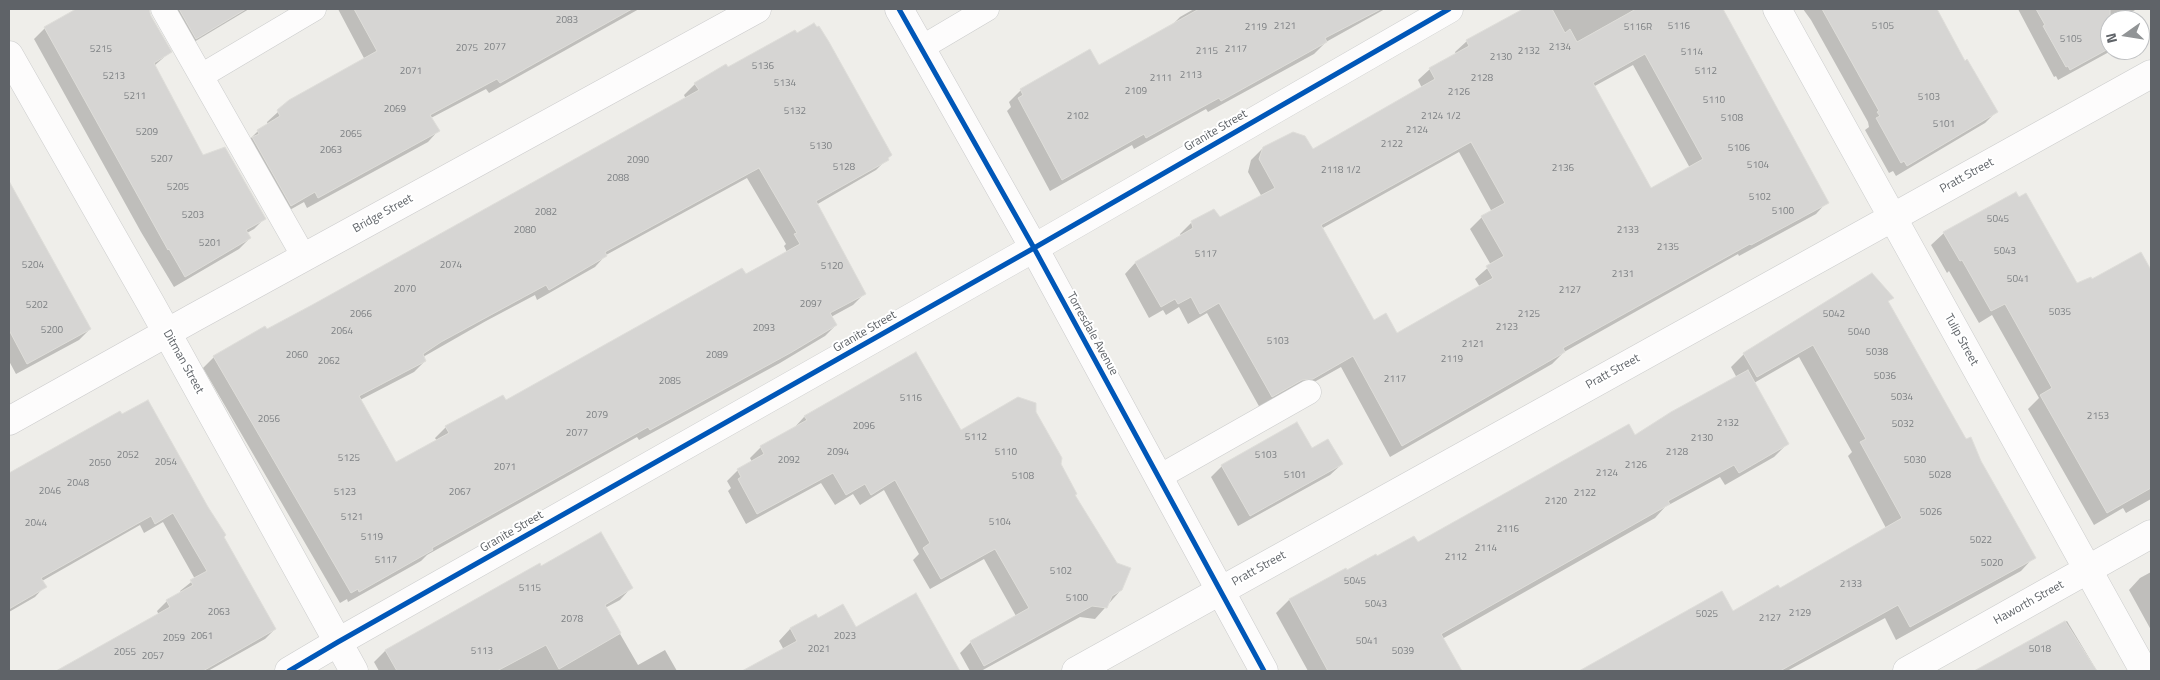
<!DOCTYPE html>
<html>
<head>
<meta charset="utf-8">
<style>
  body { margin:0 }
  #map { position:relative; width:2160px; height:680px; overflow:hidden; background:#efeeea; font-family:"Titillium Web",sans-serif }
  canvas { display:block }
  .frame { position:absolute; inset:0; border:10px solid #5f6368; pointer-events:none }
  .north { position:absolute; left:2100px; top:10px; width:50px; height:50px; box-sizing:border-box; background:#fff; border:1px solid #bfc1c3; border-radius:50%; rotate:257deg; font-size:14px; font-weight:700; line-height:20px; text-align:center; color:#5f6368 }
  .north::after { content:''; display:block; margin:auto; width:18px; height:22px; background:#919496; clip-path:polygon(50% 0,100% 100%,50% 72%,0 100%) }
</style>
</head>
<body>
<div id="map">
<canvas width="2160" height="680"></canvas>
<div class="frame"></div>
<div class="north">N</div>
</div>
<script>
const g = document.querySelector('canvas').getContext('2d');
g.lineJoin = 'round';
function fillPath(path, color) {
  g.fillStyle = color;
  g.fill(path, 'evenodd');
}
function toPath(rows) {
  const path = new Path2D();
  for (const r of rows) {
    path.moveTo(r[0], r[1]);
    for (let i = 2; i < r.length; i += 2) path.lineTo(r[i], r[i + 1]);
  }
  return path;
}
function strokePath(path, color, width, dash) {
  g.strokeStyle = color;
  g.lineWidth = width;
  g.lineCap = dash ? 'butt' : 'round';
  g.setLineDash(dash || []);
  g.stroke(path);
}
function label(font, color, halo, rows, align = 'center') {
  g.font = font + ' "Titillium Web",sans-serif';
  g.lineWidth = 4;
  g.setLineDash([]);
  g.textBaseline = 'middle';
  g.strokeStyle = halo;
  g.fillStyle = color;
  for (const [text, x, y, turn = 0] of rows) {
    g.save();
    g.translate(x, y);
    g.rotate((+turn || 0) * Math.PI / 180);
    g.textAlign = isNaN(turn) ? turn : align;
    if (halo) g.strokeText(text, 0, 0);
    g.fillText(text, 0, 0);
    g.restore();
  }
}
const shadow = toPath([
  [78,9,148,9,150,16,170,52,154,66,203,156,265,218,254,229,247,233,250,238,239,249,174,287,141,232,34,39,45,28],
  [160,9,249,9,184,48],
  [338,9,398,9,401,13,408,9,639,9,489,93,486,89,431,118,438,131,428,142,307,208,304,202,279,216,247,142,258,131,268,125,267,122,289,102,365,60],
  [1194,9,1385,9,1326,42,1314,54,1208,112,1206,109,1134,149,1132,145,1050,191,1007,111,1011,107,1009,102,1021,90,1098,67,1171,26,1180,17],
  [1538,9,1721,9,1827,202,1816,214,1739,256,1738,254,1564,352,1552,364,1390,457,1341,367,1300,390,1260,408,1207,313,1188,324,1179,307,1166,315,1163,310,1149,318,1125,274,1136,262,1181,236,1180,234,1192,222,1219,219,1262,197,1248,172,1251,160,1263,148,1312,150,1422,88,1418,80,1430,69,1456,54,1455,52,1467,41],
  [1633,65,1690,168,1650,190,1593,87],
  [1459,152,1492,212,1482,217,1470,229,1491,265,1475,279,1480,287,1397,334,1373,321,1321,229],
  [1803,9,1936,9,1964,62,1996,112,1985,123,1896,176,1893,171,1889,173,1865,130,1869,127,1868,122,1811,20],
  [2018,9,2137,9,2117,20,2110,20,2111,50,2109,52,2058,80,2056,76,2054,77],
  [695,84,887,159,876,170,816,205,864,294,853,305,831,317,836,325,825,336,780,363,639,440,637,437,427,555,421,561,348,602,347,599,340,603,203,368,214,357,266,331,686,99,684,95],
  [747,178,786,244,784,246,787,252,505,402,446,427,435,438,437,441,396,464,360,400,414,372,425,361,423,357,486,321,535,295,537,300,595,267,606,255],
  [9,182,90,329,79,340,16,374,9,361],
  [1944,233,2077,285,2092,280,2139,254,2151,275,2151,440,2142,445,2151,462,2151,499,2126,513,2123,508,2094,525,2028,409,2039,398,1992,315,1979,323,1949,271,1947,273,1931,245],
  [1892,298,1887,302,2034,557,2021,571,1896,640,1885,618,1787,671,1582,671,1721,593,1732,612,1779,589,1886,528,1848,456,1852,452,1799,357,1754,383,1787,444,1774,457,1725,485,1720,477,1665,507,1655,518,1442,639,1460,671,1308,671,1276,613,1289,600,1377,557,1417,544,1634,437,1737,378,1731,367,1744,354],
  [916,354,961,431,1035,412,1121,590,1095,619,1080,617,981,671,970,671,960,653,971,642,1016,616,984,559,930,589,913,560,919,554,884,490,860,505,853,494,835,505,821,483,746,524,728,491,731,488,727,481,738,470,752,462,750,458,761,447,794,428,804,417],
  [120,413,223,537,275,629,265,639,208,671,59,671,159,615,157,611,167,601,181,593,180,591,195,579,163,522,144,533,140,525,42,581,45,586,35,597,9,612,9,475],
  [1311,449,1342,464,1330,475,1238,526,1211,477,1222,466],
  [539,565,541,568,631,588,620,600,605,608,638,665,665,650,677,671,379,671,374,662,385,651],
  [2151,572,2151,630,2129,590,2140,578],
  [915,594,959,671,744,671,784,650,779,641,790,629,815,615,817,620,856,628],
  [2067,621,2097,671,1989,671,1999,659]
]);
const building = toPath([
  [76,9,149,9,151,16,172,52,154,63,203,155,225,147,266,219,246,230,251,238,185,277,169,249,168,250,44,27,76,9],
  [179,9,246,9,196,39,179,9],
  [354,9,632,9,500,83,497,79,430,115,440,131,318,198,315,192,291,206,252,137,259,134,257,130,280,116,277,110,289,100,377,51,354,9],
  [1199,9,1381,9,1325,38,1327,42,1221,101,1219,98,1146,138,1144,134,1062,180,1018,98,1023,95,1020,89,1090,49,1099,65,1199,9],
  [1523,9,1552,9,1565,33,1570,29,1577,42,1636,9,1723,9,1829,203,1751,245,1750,244,1563,348,1565,352,1402,446,1353,356,1313,379,1302,380,1272,397,1219,303,1200,314,1191,297,1178,304,1175,299,1161,307,1135,262,1193,228,1191,221,1214,209,1220,217,1275,188,1259,159,1263,147,1293,132,1305,136,1313,149,1435,79,1429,68,1469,46,1466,40,1523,9],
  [1645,54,1703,159,1651,188,1593,83,1645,54],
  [1471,142,1505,203,1481,216,1504,256,1486,266,1493,278,1397,333,1386,313,1374,320,1321,225,1471,142],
  [1822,9,1937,9,1965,61,1967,59,1998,112,1907,166,1904,161,1901,163,1876,118,1880,116,1877,112,1879,111,1822,9],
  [2036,9,2110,9,2110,48,2070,70,2068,66,2066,67,2043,26,2045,25,2036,9],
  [814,23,817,27,819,26,829,42,892,155,888,158,889,160,816,201,866,294,830,313,837,325,792,352,650,430,648,427,432,548,433,550,359,592,358,589,351,593,213,356,265,326,267,329,312,305,699,90,694,83,726,64,728,67,795,30,797,33,814,23],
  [759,168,797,233,794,234,800,244,746,274,742,268,506,400,503,395,445,426,449,433,396,462,359,396,426,361,423,354,441,342,546,285,549,290,607,256,605,252,759,168],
  [9,181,91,329,27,364,9,330,9,181],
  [2016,192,2019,197,2026,193,2077,283,2091,277,2092,279,2141,252,2151,270,2151,488,2107,513,2040,395,2052,388,2005,304,1991,311,1962,260,1960,261,1943,232,2016,192],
  [1872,273,1894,298,1888,301,1966,439,1971,437,1981,461,2036,558,1910,627,1898,605,1780,671,1579,671,1722,591,1733,611,1778,585,1780,588,1902,518,1860,442,1866,439,1813,345,1757,377,1743,353,1872,273],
  [916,352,961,430,1018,397,1036,403,1036,412,1062,458,1061,464,1077,494,1075,495,1117,563,1131,568,1122,590,1112,596,1107,608,1092,606,984,666,970,641,1029,608,995,549,941,579,923,548,930,543,895,480,871,495,865,484,846,495,833,473,757,514,738,479,741,477,737,469,764,454,760,446,807,420,804,416,916,352],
  [1748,370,1789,444,1739,473,1734,465,1668,501,1670,504,1441,634,1462,671,1328,671,1289,599,1346,568,1347,570,1376,554,1377,556,1414,536,1418,542,1629,424,1635,435,1671,412,1748,370],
  [148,400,208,507,226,535,224,537,276,629,203,671,56,671,170,607,166,600,193,585,190,580,207,571,173,513,155,524,151,516,41,578,47,587,9,609,9,473,120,411,122,414,148,400],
  [1297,422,1312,448,1328,439,1343,464,1250,516,1221,465,1297,422],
  [601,532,633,588,605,605,621,633,559,669,546,645,497,671,397,671,385,650,540,563,541,566,601,532],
  [916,593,960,671,742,671,797,641,790,628,816,614,818,618,843,604,856,627,916,593],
  [2065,621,2097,671,1974,671,2065,621]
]);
const service = toPath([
  [163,9,304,257],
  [921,48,987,9],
  [201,76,314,9],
  [1159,477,1309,392]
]);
const minor = toPath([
  [1777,9,2144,671],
  [9,55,151,304,354,671],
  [289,671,338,642,1034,248,1449,9],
  [1076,671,2151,74],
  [1907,671,2151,534]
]);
const secondary = toPath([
  [899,9,1034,248,1264,671],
  [9,421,195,317,757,9]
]);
const cycleway = toPath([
  [899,9,1034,248,1264,671],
  [289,671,338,642,1034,248,1449,9]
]);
const numberNames = [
  ["2083",567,21],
  ["2121",1285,27],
  ["5116",1679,27],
  ["5105",1883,27],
  ["2119",1256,28],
  ["5116R",1638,28],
  ["5105",2071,40],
  ["2077",495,48],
  ["2134",1560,48],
  ["2075",467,49],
  ["5215",101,50],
  ["2117",1236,50],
  ["2115",1207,52],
  ["2132",1529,52],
  ["5114",1692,53],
  ["2130",1501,58],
  ["5136",763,67],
  ["2071",411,72],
  ["5112",1706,72],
  ["2113",1191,76],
  ["5213",114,77],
  ["2111",1161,79],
  ["2128",1482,79],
  ["5134",785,84],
  ["2109",1136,92],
  ["2126",1459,93],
  ["5211",135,97],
  ["5103",1929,98],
  ["5110",1714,101],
  ["2069",395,110],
  ["5132",795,112],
  ["2102",1078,117],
  ["2124 1/2",1441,117],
  ["5108",1732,119],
  ["5101",1944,125],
  ["2124",1417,131],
  ["5209",147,133],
  ["2065",351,135],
  ["2122",1392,145],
  ["5130",821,147],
  ["5106",1739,149],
  ["2063",331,151],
  ["5207",162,160],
  ["2090",638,161],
  ["5104",1758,166],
  ["5128",844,168],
  ["2136",1563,169],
  ["2118 1/2",1341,171],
  ["2088",618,179],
  ["5205",178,188],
  ["5102",1760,198],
  ["5100",1783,212],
  ["2082",546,213],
  ["5203",193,216],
  ["5045",1998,220],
  ["2080",525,231],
  ["2133",1628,231],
  ["5201",210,244],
  ["2135",1668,248],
  ["5043",2005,252],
  ["5117",1206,255],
  ["5204",33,266],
  ["2074",451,266],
  ["5120",832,267],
  ["2131",1623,275],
  ["5041",2018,280],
  ["2070",405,290],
  ["2127",1570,291],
  ["2097",811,305],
  ["5202",37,306],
  ["5035",2060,313],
  ["2066",361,315],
  ["2125",1529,315],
  ["5042",1834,315],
  ["2123",1507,328],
  ["2093",764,329],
  ["5200",52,331],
  ["2064",342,332],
  ["5040",1859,333],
  ["5103",1278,342],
  ["2121",1473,345],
  ["5038",1877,353],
  ["2060",297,356],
  ["2089",717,356],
  ["2119",1452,360],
  ["2062",329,362],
  ["5036",1885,377],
  ["2117",1395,380],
  ["2085",670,382],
  ["5034",1902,398],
  ["5116",911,399],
  ["2079",597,416],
  ["2153",2098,417],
  ["2056",269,420],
  ["2132",1728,424],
  ["5032",1903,425],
  ["2096",864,427],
  ["2077",577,434],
  ["5112",976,438],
  ["2130",1702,439],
  ["2094",838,453],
  ["5110",1006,453],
  ["2128",1677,453],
  ["2052",128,456],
  ["5103",1266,456],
  ["5125",349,459],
  ["2092",789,461],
  ["5030",1915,461],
  ["2054",166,463],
  ["2050",100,464],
  ["2126",1636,466],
  ["2071",505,468],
  ["2124",1607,474],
  ["5101",1295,476],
  ["5028",1940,476],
  ["5108",1023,477],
  ["2048",78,484],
  ["2046",50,492],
  ["5123",345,493],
  ["2067",460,493],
  ["2122",1585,494],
  ["2120",1556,502],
  ["5026",1931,513],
  ["5121",352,518],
  ["5104",1000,523],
  ["2044",36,524],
  ["2116",1508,530],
  ["5119",372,538],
  ["5022",1981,541],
  ["2114",1486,549],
  ["2112",1456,558],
  ["5117",386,561],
  ["5020",1992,564],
  ["5102",1061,572],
  ["5045",1355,582],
  ["2133",1851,585],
  ["5115",530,589],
  ["5100",1077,599],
  ["5043",1376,605],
  ["2063",219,613],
  ["2129",1800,614],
  ["5025",1707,615],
  ["2127",1770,619],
  ["2078",572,620],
  ["2061",202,637],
  ["2023",845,637],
  ["2059",174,639],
  ["5041",1367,642],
  ["2021",819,650],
  ["5018",2040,650],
  ["5113",482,652],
  ["5039",1403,652],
  ["2055",125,653],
  ["2057",153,657]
];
const streetNames = [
  ["Granite Street",1216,131,-30],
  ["Pratt Street",1967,176,-29],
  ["Bridge Street",383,214,-29],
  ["Granite Street",865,332,-30],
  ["Torresdale Avenue",1092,334,61],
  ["Tulip Street",1961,340,61],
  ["Ditman Street",183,362,61],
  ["Pratt Street",1613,372,-29],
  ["Granite Street",512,532,-30],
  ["Pratt Street",1259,569,-29],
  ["Haworth Street",2029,603,-29]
];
fillPath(shadow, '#0003');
fillPath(building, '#d6d5d3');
strokePath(building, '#deddd9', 1);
strokePath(service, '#cbcccc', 25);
strokePath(minor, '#cbcccc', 29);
strokePath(secondary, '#cacacb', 29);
strokePath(service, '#fdfcfc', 24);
strokePath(minor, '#fdfcfc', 28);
strokePath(secondary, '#fdfcfc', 28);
strokePath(cycleway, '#0057b8', 5);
label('10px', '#7e8184', null, numberNames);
label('12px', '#5f6368', '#fff', streetNames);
</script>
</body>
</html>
